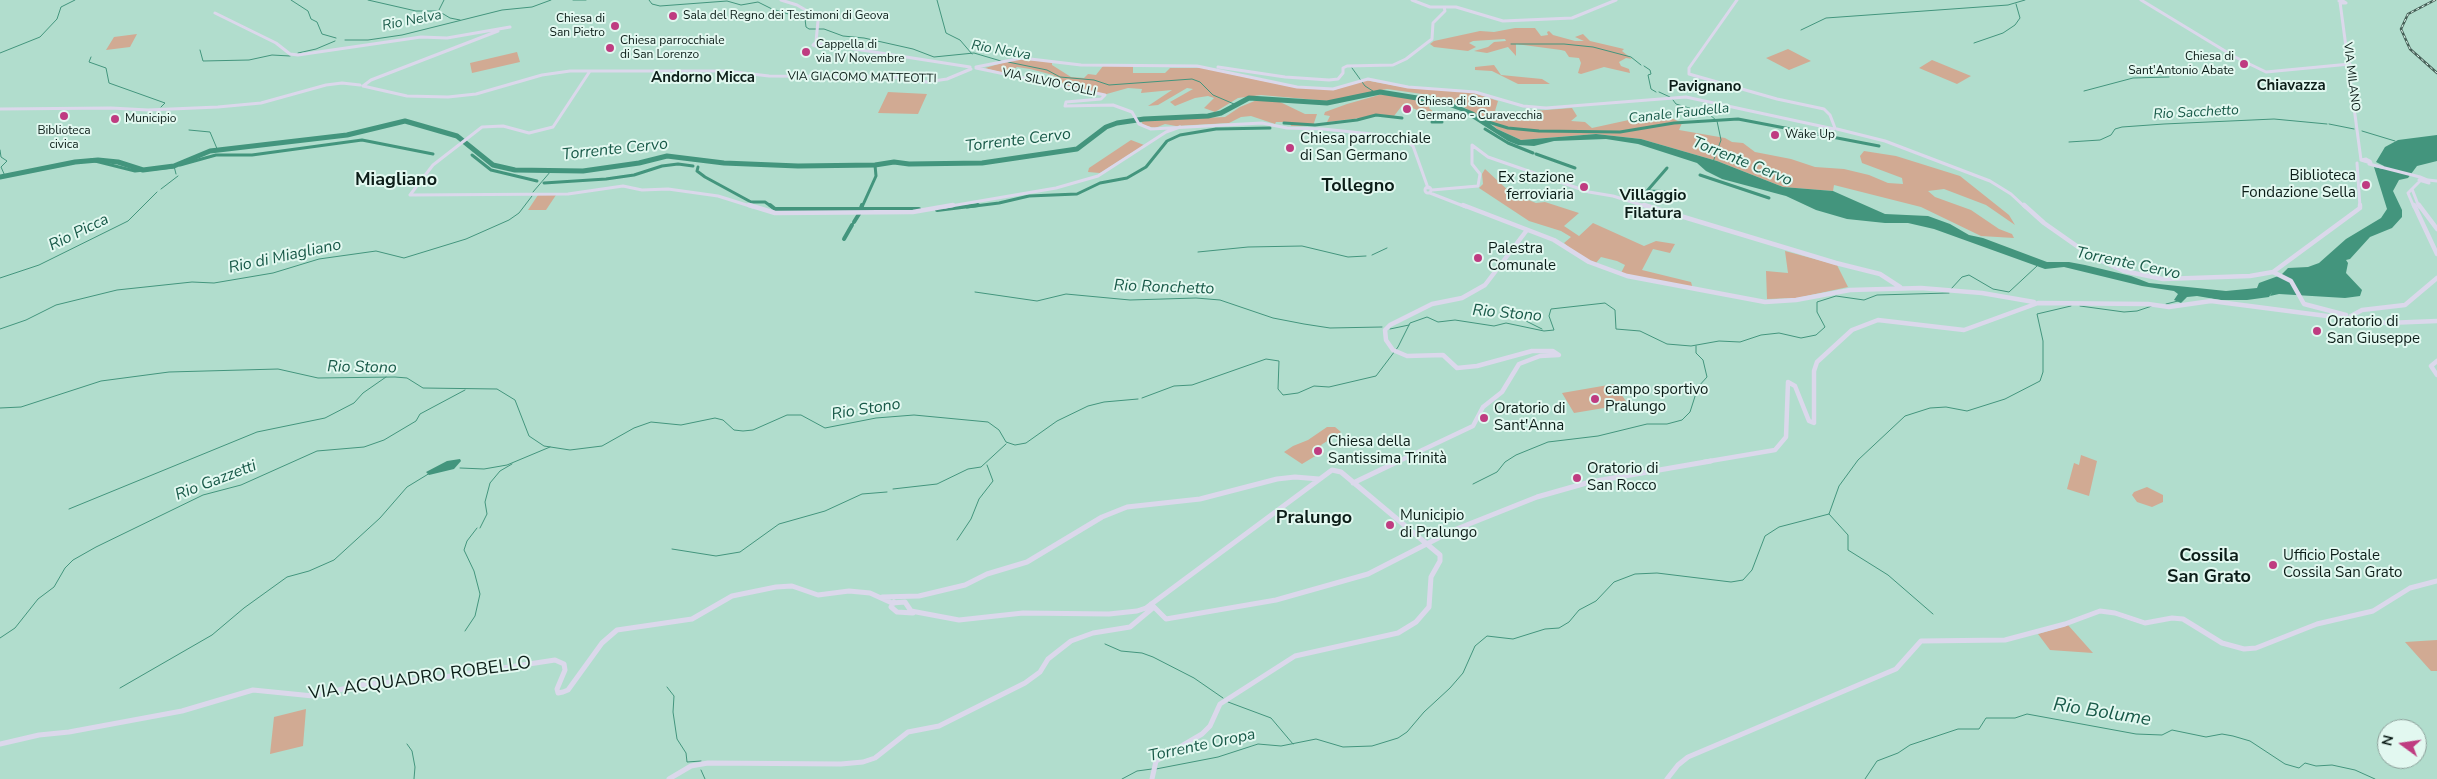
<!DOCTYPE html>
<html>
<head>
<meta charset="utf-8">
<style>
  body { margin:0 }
  #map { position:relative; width:2437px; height:779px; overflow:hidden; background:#b1ddcd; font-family:"Nunito Sans",sans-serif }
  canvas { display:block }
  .north { position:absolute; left:2377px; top:719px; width:50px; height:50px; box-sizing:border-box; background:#e2f8f0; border:1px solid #8ca09a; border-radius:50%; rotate:284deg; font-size:14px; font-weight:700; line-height:20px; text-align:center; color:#0c1d18 }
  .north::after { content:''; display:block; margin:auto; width:18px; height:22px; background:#bf3c81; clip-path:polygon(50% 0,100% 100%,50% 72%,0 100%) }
</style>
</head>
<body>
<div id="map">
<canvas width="2437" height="779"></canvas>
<div class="north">N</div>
</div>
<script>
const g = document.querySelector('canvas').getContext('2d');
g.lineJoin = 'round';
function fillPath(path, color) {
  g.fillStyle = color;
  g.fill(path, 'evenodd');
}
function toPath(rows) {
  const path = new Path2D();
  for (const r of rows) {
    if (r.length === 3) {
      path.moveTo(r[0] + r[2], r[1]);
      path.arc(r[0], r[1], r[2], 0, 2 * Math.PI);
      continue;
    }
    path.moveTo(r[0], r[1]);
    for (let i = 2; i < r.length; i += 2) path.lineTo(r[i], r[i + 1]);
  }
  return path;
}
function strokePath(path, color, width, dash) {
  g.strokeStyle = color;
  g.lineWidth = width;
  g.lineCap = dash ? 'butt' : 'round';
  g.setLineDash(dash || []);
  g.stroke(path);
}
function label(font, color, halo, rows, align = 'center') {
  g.font = font + ' "Nunito Sans",sans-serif';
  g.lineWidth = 4;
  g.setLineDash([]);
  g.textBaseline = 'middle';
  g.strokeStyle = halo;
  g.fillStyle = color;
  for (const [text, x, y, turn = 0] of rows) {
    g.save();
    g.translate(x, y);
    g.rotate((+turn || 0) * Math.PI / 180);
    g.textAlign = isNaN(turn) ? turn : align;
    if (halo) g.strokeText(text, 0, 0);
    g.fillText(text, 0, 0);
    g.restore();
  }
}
const green = toPath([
  [1515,28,1535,28,1541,36,1548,35,1547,32,1549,31,1553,35,1575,41,1584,41,1575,37,1583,34,1590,41,1624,49,1622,51,1632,59,1626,58,1619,62,1621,66,1629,69,1630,73,1604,67,1581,74,1578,73,1581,63,1579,58,1569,57,1565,51,1561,50,1516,44,1516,56,1508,47,1487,53,1474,51,1488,47,1494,42,1506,41,1505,39,1473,41,1469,43,1476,47,1468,51,1434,47,1430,44,1434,41,1480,31,1494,32],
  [137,34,130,47,106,50,114,37],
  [1788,49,1811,61,1789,70,1766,58],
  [517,52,520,62,472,73,470,63],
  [1016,59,1052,62,1052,65,1071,77,1084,78,1088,74,1096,75,1103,66,1133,66,1133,73,1165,73,1170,68,1203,68,1292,87,1334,90,1365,80,1403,87,1474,93,1498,101,1495,111,1508,113,1572,108,1577,116,1571,121,1585,122,1592,128,1647,116,1669,117,1682,123,1679,130,1725,138,1732,142,1743,143,1755,152,1791,159,1815,167,1844,169,1869,175,1888,183,1903,184,1902,178,1862,163,1860,156,1864,151,1896,156,1960,176,2009,215,2015,225,1986,205,1944,189,1928,191,1935,197,1971,210,1999,229,2012,234,2014,238,1981,236,1921,207,1834,185,1833,191,1783,187,1717,161,1641,139,1596,134,1521,140,1497,129,1491,123,1462,106,1429,95,1387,89,1328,101,1261,95,1238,98,1215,112,1204,108,1214,98,1208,96,1195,98,1175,106,1170,102,1193,89,1187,88,1158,105,1148,106,1172,90,1141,93,1142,89,1128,88,1103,95,1067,87,1053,75,1030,69,1017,67,1007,74,985,68],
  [1932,60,1971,76,1957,84,1919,68],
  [1494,65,1501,75,1542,79,1550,84,1518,84,1492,71,1475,70,1475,67],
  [888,92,927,94,918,114,878,113],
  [1386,93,1426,99,1451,106,1430,106,1429,108,1443,120,1439,121,1433,117,1419,115,1417,110,1406,105,1401,107,1394,116,1377,114,1361,118,1327,122,1330,116,1324,115,1325,112,1347,104],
  [1257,100,1278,101,1305,114,1317,114,1313,126,1291,126,1290,123,1284,122,1276,122,1275,124,1251,116,1241,117,1229,123,1176,126,1165,124,1155,128,1143,125,1141,121,1225,117,1240,107],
  [1131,140,1144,145,1100,173,1088,172,1089,168],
  [1485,169,1511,193,1536,203,1545,202,1579,213,1564,226,1579,236,1593,223,1644,246,1656,241,1675,244,1670,253,1653,249,1642,270,1691,282,1693,289,1621,273,1625,265,1617,261,1601,257,1596,263,1578,255,1564,243,1571,237,1561,231,1529,221,1479,188,1483,184,1482,174],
  [538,195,556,195,546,210,528,210],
  [1785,251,1837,265,1848,287,1797,298,1767,299,1766,271,1788,273],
  [1614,384,1628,404,1574,413,1562,393],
  [1327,427,1335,427,1341,432,1321,445,1324,453,1321,456,1317,455,1302,464,1284,452,1293,446,1308,440],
  [2081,455,2097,461,2089,496,2067,489,2074,463,2079,465],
  [2147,487,2163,495,2163,502,2152,507,2137,502,2132,495,2134,492],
  [2068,625,2093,653,2050,650,2038,634],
  [2437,640,2437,671,2431,671,2405,642],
  [306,709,303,746,270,754,274,717]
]);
const water = toPath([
  [1442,99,1474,112,1497,129,1521,140,1596,134,1641,139,1717,161,1783,187,1833,191,1885,214,1928,216,1950,224,1969,235,1983,238,2047,262,2069,262,2085,265,2131,276,2149,283,2226,291,2257,288,2259,283,2281,275,2288,268,2308,267,2319,263,2346,239,2381,218,2387,209,2374,167,2383,169,2384,166,2376,162,2385,147,2398,140,2437,135,2437,161,2417,166,2408,178,2399,180,2393,191,2402,210,2402,217,2392,228,2370,237,2350,259,2346,260,2348,263,2346,273,2362,290,2360,296,2345,298,2279,294,2270,296,2272,292,2269,297,2247,300,2221,300,2197,296,2187,297,2181,303,2174,300,2178,294,2174,291,2142,286,2064,267,2045,269,1934,229,1908,223,1885,223,1847,219,1816,210,1786,196,1722,179,1706,171,1697,163,1638,144,1606,139,1554,141,1534,146,1518,145,1508,141,1461,111,1436,102],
  [460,459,461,461,454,469,429,475,426,472,447,461]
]);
const stream = toPath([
  [291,0,308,11,311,19,317,22,322,34,336,38],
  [368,0,416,11,439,11],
  [573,0,586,0],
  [649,0,652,4,660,6,727,1,741,5,758,2,772,9,805,19,806,27,809,29,824,29,843,36,864,38,913,49,934,57,974,53,1001,61],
  [937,0,946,33,960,40,972,54],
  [439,10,444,0],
  [440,12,450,18,460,20],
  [1801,30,1826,18,2008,5,2025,0],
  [345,40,368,40,402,35,502,10,532,7,551,0],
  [1974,43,2003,33,2015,25,2020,18,2016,4],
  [1511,44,1564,44,1593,47,1631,57,1641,65],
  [200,50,203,61,249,60,272,55,290,56],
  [0,53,40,37,57,19,61,7,75,0],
  [298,53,316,49,335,41],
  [91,57,89,62,106,68,109,83,165,103,161,107],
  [1008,62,1047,70,1060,77,1094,80,1109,85,1192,79,1200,82,1213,95,1234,104],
  [1644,66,1650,70,1651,74,1648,75,1651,89,1656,92],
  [1352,68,1365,86,1376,93],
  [2084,91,2133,78,2169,77],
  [1659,92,1670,97],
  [1673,100,1676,104,1709,114,1717,121,1721,140,1713,162],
  [2329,124,2354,129],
  [189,130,210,132,218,151],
  [2362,131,2395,141],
  [2069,142,2100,140,2111,135,2115,129,2122,127,2164,124,2274,119,2327,124],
  [0,150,1,157,7,161,1,167,5,176],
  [174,166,176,174],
  [161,189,178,176],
  [533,192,551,171],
  [1198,252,1248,247,1302,246,1348,257,1366,256],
  [1372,255,1387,248],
  [0,278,39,265,128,221,157,192],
  [1951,289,1962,277,1969,275,1993,289,2009,292,2037,266],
  [975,292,1037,301,1066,294,1130,300,1196,298,1220,300,1273,318,1304,324,1330,328,1382,327],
  [2166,304,2178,301],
  [2080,306,2124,312,2137,311,2152,306],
  [1508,308,1518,311,1526,321,1542,329],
  [0,329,26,320,56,305,117,290,192,282,214,283,273,273,319,259,376,251,404,258,466,239,509,220,519,213,532,196],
  [1390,329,1409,325],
  [1142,398,1174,386,1192,385,1266,359,1279,361,1278,389,1283,395,1298,393,1314,386,1329,387,1376,376,1398,347,1410,323,1427,317,1438,322,1455,320,1494,326,1506,323,1544,331,1554,330,1549,316,1551,309,1605,303,1615,310,1616,329,1640,331,1667,344,1691,346,1719,341,1740,342,1761,335,1779,333,1801,338,1816,335,1825,327,1817,312,1817,302,1836,296,1864,300,1877,295,1949,293],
  [0,408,21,407,101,381,169,372,278,369,318,378,395,377,407,378,423,388,497,389,515,400,529,436,544,446,570,450,602,446,634,428,651,422,681,425,715,418,723,420,734,430,743,431,753,430,787,415,801,415,825,428,876,418,914,415,988,422,999,430,1006,442,1015,445,1026,443,1057,421,1088,406,1104,402,1138,399],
  [460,468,484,469,507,465,550,447],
  [1473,484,1497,472,1505,462,1516,455,1548,442,1598,436,1647,424,1667,424,1682,420,1690,412,1698,387,1707,377,1703,360,1696,353,1696,346],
  [893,489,937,484,968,469,981,467,1006,444],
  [69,509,257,432,325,418,354,403,363,393,386,377],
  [1829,514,1848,535,1848,550,1888,575,1933,614],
  [480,528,487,514,485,502,490,483,500,471,512,464],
  [957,540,971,519,979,499,993,481,987,465],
  [672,549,716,556,740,552,779,524,825,511,862,494,887,492],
  [465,631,475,616,480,594,474,571,464,550,467,541,477,528],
  [0,638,15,628,38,599,54,587,65,568,73,560,96,547,203,495,241,485,317,451,364,447,384,440,416,421,420,414,465,390],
  [1105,644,1121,651,1142,653,1153,657,1194,678,1223,698],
  [667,687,674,696,673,712,677,739,686,753,687,762,701,761],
  [120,688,212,635,244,608,287,577,309,571,334,560,380,518,407,487,430,473],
  [1228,702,1271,718,1293,744],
  [407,744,412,751,415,767,414,779],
  [1156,769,1218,757,1258,744,1281,746,1316,739,1343,747,1372,746,1398,738,1407,732,1424,712,1450,688,1463,673,1475,646,1487,636,1513,639,1545,629,1559,628,1569,622,1579,610,1596,601,1614,582,1635,574,1657,573,1731,582,1743,580,1752,570,1765,536,1779,527,1829,514,1839,486,1858,460,1905,416,1930,408,1946,407,1967,411,2005,399,2040,381,2043,372,2043,341,2037,314,2071,306],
  [701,770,705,779],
  [1122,779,1137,771,1152,769],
  [1865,779,1877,761,1898,753,1910,745,1958,729,1979,729,1986,718,2015,718,2027,714,2136,734,2162,735,2172,730,2206,737,2222,734,2233,736,2250,741,2285,764,2299,768,2305,763,2316,766,2332,765,2355,770,2375,779]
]);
const canalFar1 = toPath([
  [1485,121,1508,128,1539,131,1620,132,1674,123,1738,119,1879,146],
  [1432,122,1442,122],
  [1284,123,1315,125,1357,120,1376,115,1402,118],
  [1485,129,1508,143,1533,153],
  [1536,154,1575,168],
  [472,155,491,170,537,181],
  [91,160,135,171,173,167],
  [180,165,216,155,252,155,362,140,433,154],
  [698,167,697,171,705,177,751,202,765,202,772,207],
  [1700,175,1769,198],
  [544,183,606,179,634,175,662,166,678,164,693,166],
  [1647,191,1667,168],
  [1649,191,1674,192],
  [862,207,876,176,875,165],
  [967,207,999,203,1029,196,1077,194,1100,183,1127,178,1146,167,1167,141,1180,135,1216,129,1270,128]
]);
const canal = toPath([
  [770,205,775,209,919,209],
  [861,208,862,205],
  [937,210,978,205],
  [854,222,859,214],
  [844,239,852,225]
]);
const river = toPath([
  [0,177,75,162,98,160,118,162,143,170,174,166,210,151,347,135,405,121,457,136,493,165,515,170,583,171,639,163,667,156,724,163,798,166,875,165,894,162,909,164,982,163,1077,149,1106,127,1117,123,1144,119,1208,116,1221,113,1249,98,1327,103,1380,92,1448,103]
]);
const secondaryFar2 = toPath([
  [781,0,797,5,816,16,818,21,816,42],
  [1412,0,1430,7,1456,7,1503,21,1572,18,1616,0],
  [1737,0,1689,68,1689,74,1777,99,1824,109,1830,115,1835,128],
  [2141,0,2235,57,2266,72,2350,64],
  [2339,1,2343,1,2346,3,2342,3,2339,1],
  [2340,2,2361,160],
  [215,13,276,43,290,54,298,55,421,37,447,38,510,27],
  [816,42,823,44,823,45,819,47,813,45,816,42],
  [823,44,970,67],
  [976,67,1022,58,1081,65,1197,66,1297,87,1333,89,1368,79,1408,87,1475,92,1523,106,1546,108,1686,97,1834,129],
  [1218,67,1285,77,1329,80,1338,79,1343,73,1343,68,1347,66,1393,65,1406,59,1432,39,1433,23,1445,11,1444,7],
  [976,68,1105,95,1101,99,1066,102,1065,106],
  [363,86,407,96,448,97,476,94,542,75,570,71,726,71,769,76,894,77,927,82,947,79,971,69],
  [363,86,371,80,498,31],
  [1065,106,1113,105,1132,112,1139,124,1151,129,1262,123,1287,128,1323,129,1400,137,1413,146,1428,188],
  [0,109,111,108,148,110,218,107,261,103,326,85,342,83,360,85],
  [1837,129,1885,141,1990,181,2011,194,2025,207],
  [2366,159,2370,161,2371,163,2361,160,2366,159],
  [2357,163,2360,207],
  [2369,164,2420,177,2427,180,2429,183,2419,180,2423,179],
  [2428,180,2437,181],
  [1428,190,3],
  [2412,189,2419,207],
  [1432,190,1478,186,1480,174,1472,164,1472,145,1488,157,1589,192,1613,196,1648,207],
  [1430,193,1466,207],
  [410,195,568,194,623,186,642,190,668,189,718,196,753,207],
  [410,195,433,165,482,127,503,126,529,133,553,127,590,71],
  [945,207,1056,188,1098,176,1166,132,1180,127],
  [2414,207,2408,193,2420,181]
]);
const secondaryFar1 = toPath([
  [749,205,775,213,913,212,953,205],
  [1463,205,1554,240,1589,262,1627,276,1765,302,1796,300,1850,290,1921,288,1982,293,2034,302],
  [1644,205,1836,263,1880,274,1900,287],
  [2024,205,2044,223,2091,256,2124,271,2163,279,2250,276,2273,272,2360,208,2360,205],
  [2414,205,2437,254],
  [2419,205,2437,229],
  [2273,272,2291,281,2304,304,2346,315],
  [2351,316,2362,310,2405,305,2437,278],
  [2353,319,2387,323,2437,321],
  [2437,361,2431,366,2437,375],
  [1397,462,1473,426,1483,407,1502,392,1519,364,1540,356,1559,355,1553,351,1532,351,1477,366,1457,368,1443,355,1407,356,1393,350,1386,340,1385,330,1390,325,1432,304,1462,298,1485,285,1527,230],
  [1704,462,1775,450,1786,437,1788,382,1795,386,1809,421,1814,423,1814,371,1817,362,1852,330,1878,320,1964,330,2038,303,2148,304,2169,307,2211,301,2350,319]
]);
const secondary = toPath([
  [1353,483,1399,461],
  [882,597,919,596,965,585,987,574,1027,562,1102,517,1127,507,1200,499,1277,479,1295,477,1319,479],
  [894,602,891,607,897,612,913,613],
  [1151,604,1166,619,1276,600,1368,574,1454,530,1537,497,1590,482,1711,461],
  [0,744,39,735,69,732,182,711,253,690,313,696,360,685,444,677,555,660,564,664,565,670,557,689,558,693,563,692,568,690,602,643,617,630,692,619,732,596,776,587,792,586,818,595,849,591,870,593,892,603,905,602,911,611,959,620,1023,613,1109,614,1137,611,1146,608,1332,470,1341,472,1440,555,1440,561,1431,577,1429,607,1416,622,1398,633,1295,656,1220,704,1210,726,1202,734,1156,761,1152,779],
  [669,779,691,766,708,763,841,764,863,762,875,758,908,732,939,726,1025,683,1040,672,1048,659,1071,641,1093,633,1130,627,1154,607],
  [1667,779,1678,765,1688,757,1896,669,1921,641,2005,640,2065,624,2100,611,2115,613,2145,623,2172,618,2183,619,2222,643,2244,649,2256,648,2317,624,2373,611,2410,588,2437,581]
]);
const rail = toPath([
  [2435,0,2408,14,2401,29,2410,49,2437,73]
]);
const markers = [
  [673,16,5,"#bf3c81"],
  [615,26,5,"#bf3c81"],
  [610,48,5,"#bf3c81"],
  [806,52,5,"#bf3c81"],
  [2244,64,5,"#bf3c81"],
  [1407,109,5,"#bf3c81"],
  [64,116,5,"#bf3c81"],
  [115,119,5,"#bf3c81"],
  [1775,135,5,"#bf3c81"],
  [1290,148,5,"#bf3c81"],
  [2366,185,5,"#bf3c81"],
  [1584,187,5,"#bf3c81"],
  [1478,258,5,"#bf3c81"],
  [2317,331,5,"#bf3c81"],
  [1595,399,5,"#bf3c81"],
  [1484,418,5,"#bf3c81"],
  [1318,451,5,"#bf3c81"],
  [1577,478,5,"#bf3c81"],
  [1390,525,5,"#bf3c81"],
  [2273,565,5,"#bf3c81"]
];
const farPoinames = [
  ["Sala del Regno dei Testimoni di Geova",683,16],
  ["Chiesa di",605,19,"right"],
  ["San Pietro",605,33,"right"],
  ["Chiesa parrocchiale",620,41],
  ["di San Lorenzo",620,55],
  ["Cappella di",816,45],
  ["via IV Novembre",816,59],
  ["Chiesa di",2234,57,"right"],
  ["Sant'Antonio Abate",2234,71,"right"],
  ["Chiesa di San",1417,102],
  ["Germano - Curavecchia",1417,116],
  ["Municipio",125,119],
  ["Biblioteca",64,131,"center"],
  ["civica",64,145,"center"],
  ["Wake Up",1785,135]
];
const farStreetnames = [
  ["VIA MILANO",2351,77,83],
  ["VIA GIACOMO MATTEOTTI",862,78,1],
  ["VIA SILVIO COLLI",1049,83,12]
];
const farWaternames = [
  ["Rio Nelva",412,21,-11],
  ["Rio Nelva",1001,51,10],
  ["Rio Sacchetto",2196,113,-3],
  ["Canale Faudella",1679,114,-6]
];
const farQuarternames = [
  ["Andorno Micca",703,78],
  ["Chiavazza",2291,86],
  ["Pavignano",1705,87]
];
const poiNames = [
  ["Chiesa parrocchiale",1300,139],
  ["di San Germano",1300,156],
  ["Biblioteca",2356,176,"right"],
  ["Fondazione Sella",2356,193,"right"],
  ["Ex stazione",1574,178,"right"],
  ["ferroviaria",1574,195,"right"],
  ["Palestra",1488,249],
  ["Comunale",1488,266],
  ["Oratorio di",2327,322],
  ["San Giuseppe",2327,339],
  ["campo sportivo",1605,390],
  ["Pralungo",1605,407],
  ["Oratorio di",1494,409],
  ["Sant'Anna",1494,426],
  ["Chiesa della",1328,442],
  ["Santissima Trinità",1328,459],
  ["Oratorio di",1587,469],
  ["San Rocco",1587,486],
  ["Municipio",1400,516],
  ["di Pralungo",1400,533],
  ["Ufficio Postale",2283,556],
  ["Cossila San Grato",2283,573]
];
const waterNames = [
  ["Torrente Cervo",1018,141,-7],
  ["Torrente Cervo",615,150,-6],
  ["Torrente Cervo",1742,162,22],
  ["Rio Picca",79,233,-26],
  ["Rio di Miagliano",285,257,-12],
  ["Torrente Cervo",2128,264,12],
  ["Rio Ronchetto",1164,288,2],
  ["Rio Stono",1507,314,5],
  ["Rio Stono",362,368,1],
  ["Rio Stono",866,410,-9],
  ["Rio Gazzetti",216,481,-21],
  ["Torrente Oropa",1202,746,-12]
];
const neighbourhoodNames = [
  ["Villaggio",1653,196],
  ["Filatura",1653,214]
];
const quarterNames = [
  ["Miagliano",396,181],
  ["Tollegno",1358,187],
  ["Pralungo",1314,519],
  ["Cossila",2209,557],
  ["San Grato",2209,578]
];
const nearStreetnames = [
  ["VIA ACQUADRO ROBELLO",420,679,-8]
];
const nearWaternames = [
  ["Rio Bolume",2102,713,9]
];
fillPath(green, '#d1aa93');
fillPath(water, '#43957d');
strokePath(stream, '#43957d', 1);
strokePath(canalFar1, '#43957d', 3);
strokePath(canal, '#43957d', 4);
strokePath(river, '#43957d', 5);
strokePath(secondaryFar2, '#dbd8eb', 3);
strokePath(secondaryFar1, '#dbd8eb', 4.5);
strokePath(secondary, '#dbd8eb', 5);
strokePath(rail, '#455f56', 2.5);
strokePath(rail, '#e2f8f0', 1, [3]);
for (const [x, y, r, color] of markers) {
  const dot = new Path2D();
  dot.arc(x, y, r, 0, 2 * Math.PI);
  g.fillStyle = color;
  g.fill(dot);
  strokePath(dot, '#e2f8f0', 2);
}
label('12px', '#0c1d18', '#e2f8f0', farPoinames, 'left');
label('12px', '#0c1d18', '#e2f8f0', farStreetnames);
label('italic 14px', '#185948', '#e2f8f0', farWaternames);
label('bold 15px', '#0c1d18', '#e2f8f0', farQuarternames);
label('15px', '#0c1d18', '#e2f8f0', poiNames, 'left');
label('italic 16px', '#185948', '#e2f8f0', waterNames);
label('bold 16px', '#0c1d18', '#e2f8f0', neighbourhoodNames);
label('bold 18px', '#0c1d18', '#e2f8f0', quarterNames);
label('18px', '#0c1d18', '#e2f8f0', nearStreetnames);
label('italic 19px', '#185948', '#e2f8f0', nearWaternames);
</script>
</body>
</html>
